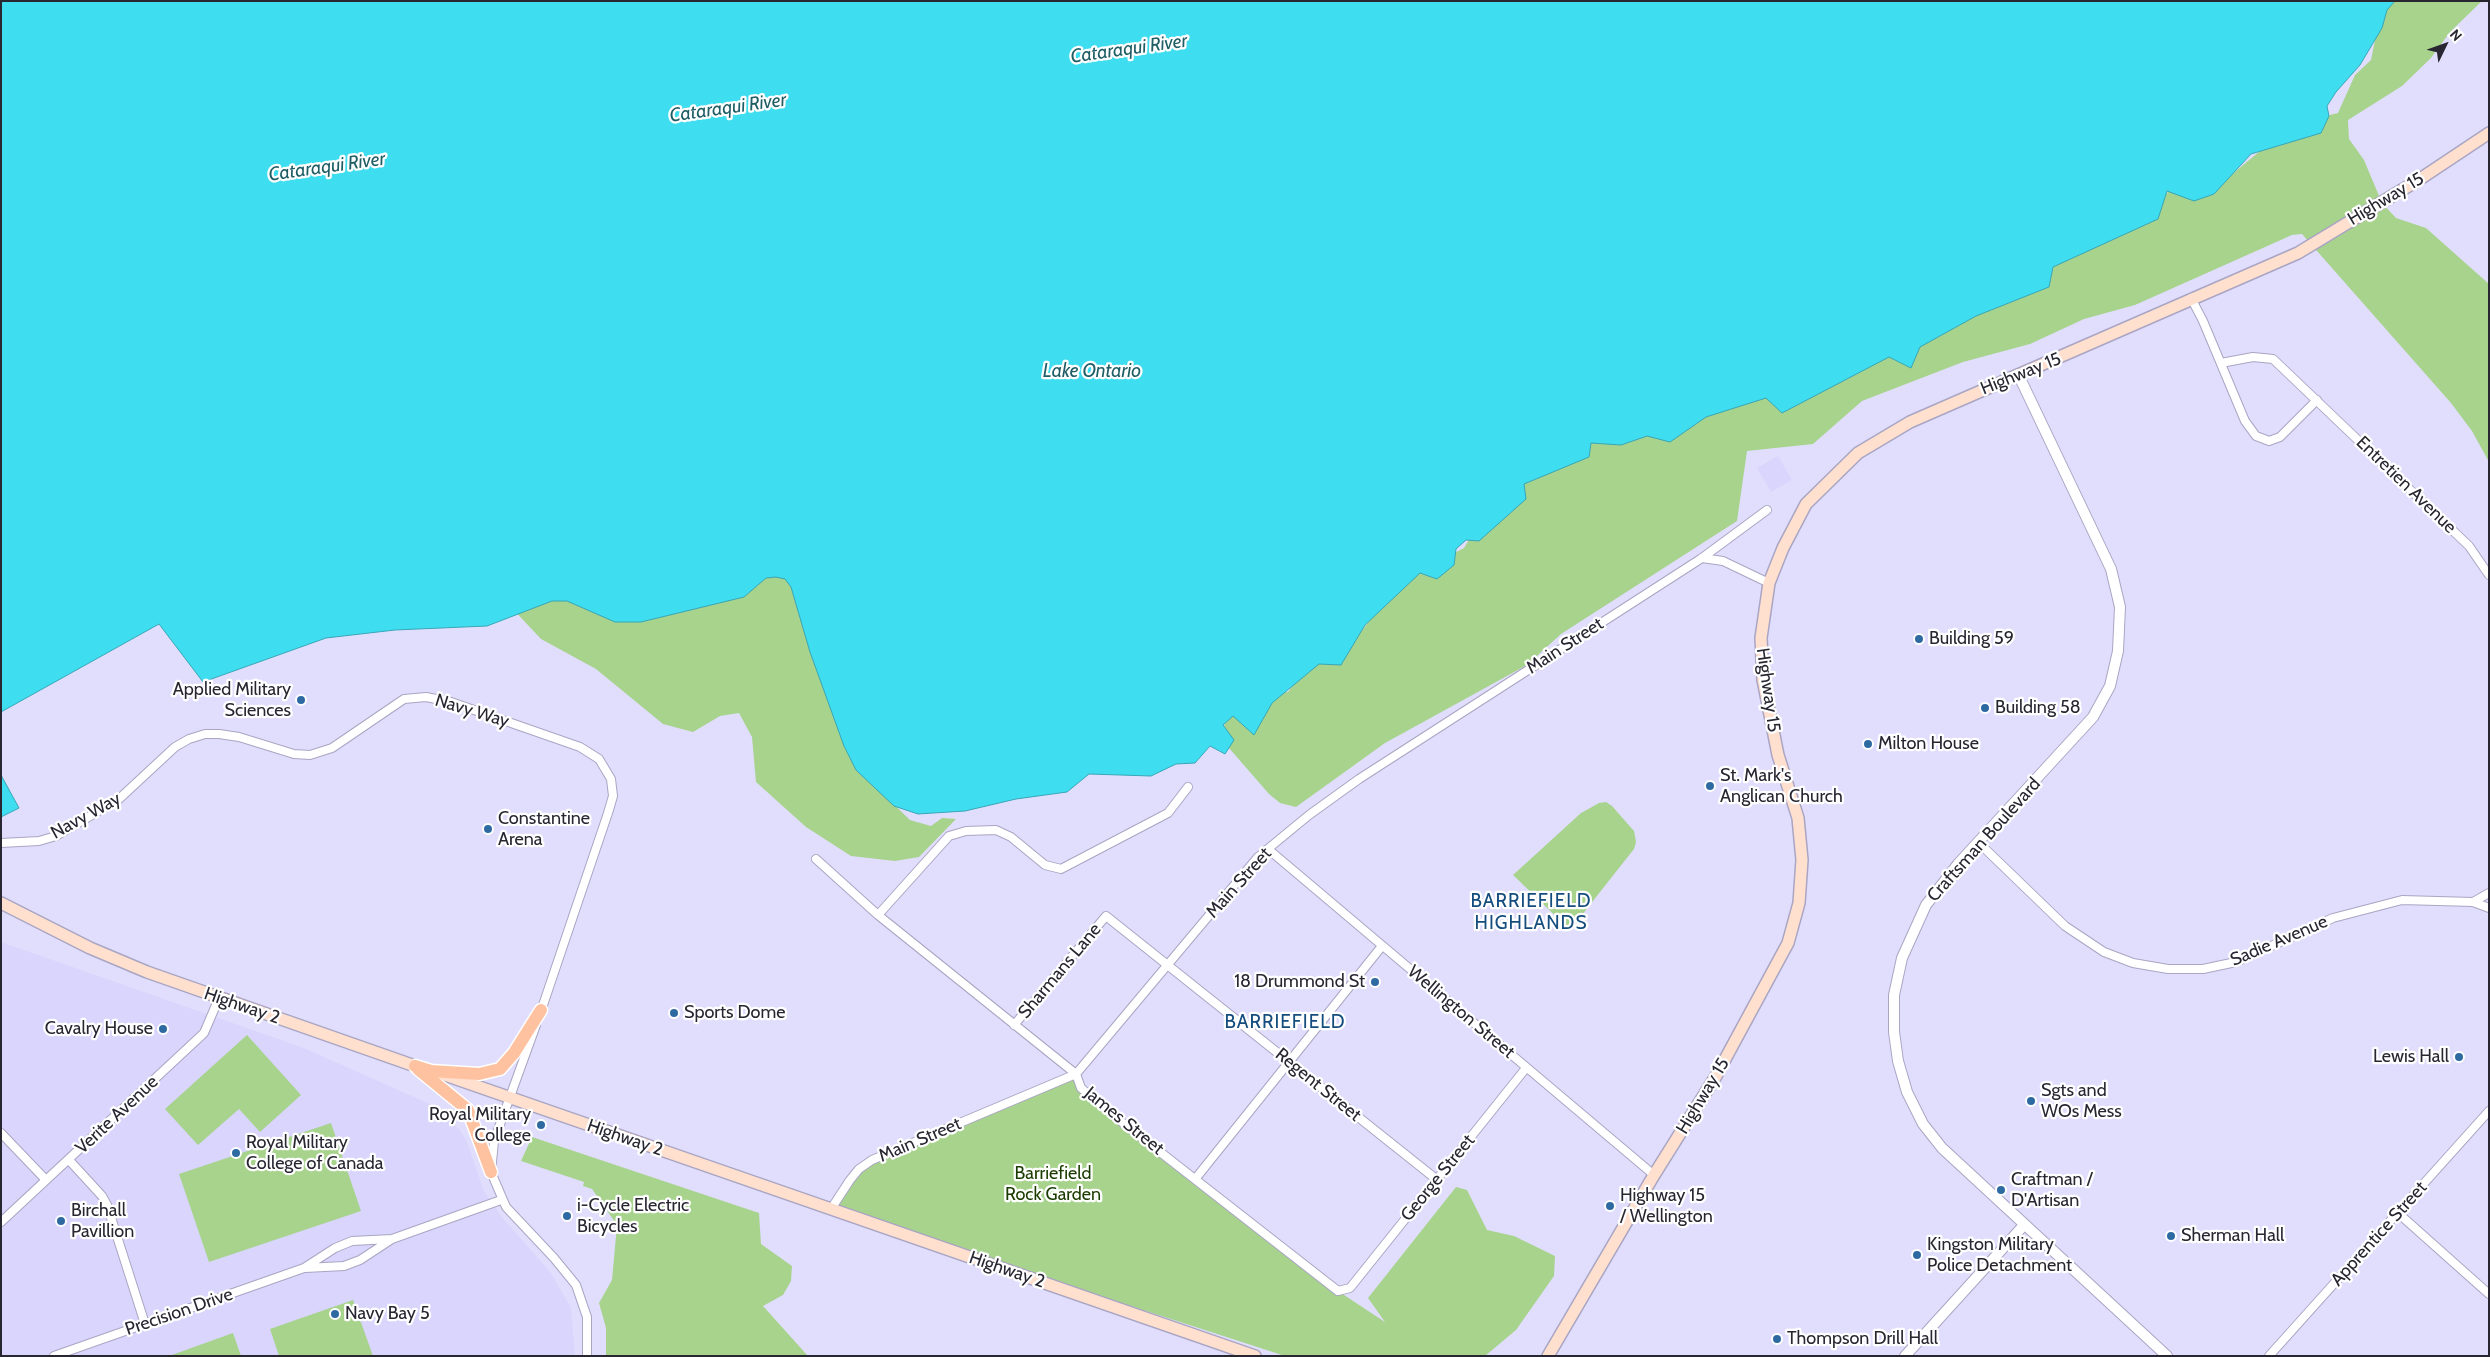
<!DOCTYPE html>
<html>
<head>
<meta charset="utf-8">
<style>
  body { margin:0 }
  #map { position:relative; width:2490px; height:1357px; overflow:hidden; background:#e1defd; font-family:Cabin,sans-serif }
  canvas { display:block }
  .frame { position:absolute; inset:0; border:2px solid #272631; pointer-events:none }
  .north { position:absolute; left:2420px; top:20px; width:50px; height:50px; -webkit-text-stroke:4px #fff; paint-order:stroke; rotate:48deg; font-size:14px; font-weight:700; line-height:20px; text-align:center; color:#272631 }
  .north::after { content:''; display:block; margin:auto; width:18px; height:22px; background:#272631; clip-path:polygon(50% 0,100% 100%,50% 72%,0 100%) }
</style>
</head>
<body>
<div id="map">
<canvas width="2490" height="1357"></canvas>
<div class="frame"></div>
<div class="north">N</div>
</div>
<script>
const g = document.querySelector('canvas').getContext('2d');
g.lineJoin = 'round';
function fillPath(path, color) {
  g.fillStyle = color;
  g.fill(path, 'evenodd');
}
function toPath(rows) {
  const path = new Path2D();
  for (const r of rows) {
    path.moveTo(r[0], r[1]);
    for (let i = 2; i < r.length; i += 2) path.lineTo(r[i], r[i + 1]);
  }
  return path;
}
function strokePath(path, color, width, dash) {
  g.strokeStyle = color;
  g.lineWidth = width;
  g.lineCap = dash ? 'butt' : 'round';
  g.setLineDash(dash || []);
  g.stroke(path);
}
function label(font, color, halo, rows, align = 'center') {
  g.font = font + ' Cabin,sans-serif';
  g.lineWidth = 4.5;
  g.setLineDash([]);
  g.textBaseline = 'middle';
  g.strokeStyle = halo;
  g.fillStyle = color;
  for (const [text, x, y, turn = 0] of rows) {
    g.save();
    g.translate(x, y);
    g.rotate((+turn || 0) * Math.PI / 180);
    g.textAlign = isNaN(turn) ? turn : align;
    if (halo) g.strokeText(text, 0, 0);
    g.fillText(text, 0, 0);
    g.restore();
  }
}
const built = toPath([
  [1778,456,1792,480,1771,492,1757,468],
  [1,942,304,1048,430,1104,460,1130,467,1142,484,1191,501,1216,551,1273,571,1308,575,1356,1,1356]
]);
const green = toPath([
  [2387,1,2482,1,2450,32,2431,58,2402,86,2348,120,2349,139,2364,160,2382,203,2396,218,2426,228,2489,284,2489,462,2472,431,2451,403,2302,234,2292,235,2135,305,2084,319,2030,344,1963,362,1862,401,1813,444,1747,451,1737,521,1561,634,1527,665,1385,743,1296,807,1280,803,1269,794,1222,740,1229,697,1288,692,1322,645,1363,629,1379,608,1394,579,1437,562,1464,548,1479,523,1530,459,2137,213,2179,185,2225,180,2277,137,2318,118,2338,113,2355,75,2371,60,2378,25],
  [767,566,798,572,873,784,910,820,931,826,942,818,956,819,919,857,895,861,851,856,806,827,756,782,752,737,739,713,720,716,693,732,663,724,596,669,541,639,510,606],
  [1606,802,1612,806,1634,831,1636,842,1634,849,1570,930,1513,875,1581,813,1599,803],
  [247,1035,301,1095,260,1132,239,1109,198,1145,165,1109],
  [1076,1074,1081,1088,1338,1291,1385,1322,1368,1298,1456,1187,1467,1190,1487,1230,1514,1236,1555,1256,1554,1276,1516,1330,1485,1356,1285,1356,831,1209,859,1169],
  [331,1123,361,1211,209,1262,179,1174],
  [532,1137,759,1213,761,1244,792,1266,791,1281,783,1295,763,1306,808,1356,606,1356,606,1328,599,1303,612,1280,617,1225,592,1189,583,1186,584,1182,521,1161],
  [353,1300,373,1356,279,1356,270,1329],
  [233,1333,241,1356,169,1356]
]);
const water = toPath([
  [1,1,2395,1,2387,10,2382,28,2360,65,2336,92,2327,106,2329,116,2321,133,2251,154,2214,194,2194,201,2167,191,2158,219,2053,267,2049,287,1976,316,1920,347,1911,368,1889,357,1782,413,1766,398,1706,417,1670,442,1647,436,1621,445,1591,443,1589,457,1524,484,1526,499,1479,541,1466,540,1456,549,1454,565,1437,579,1420,573,1365,625,1341,665,1319,664,1272,703,1254,735,1233,716,1223,725,1234,740,1225,754,1210,746,1195,763,1176,764,1151,776,1089,774,1067,792,1016,799,965,811,918,814,894,806,856,770,844,746,810,652,791,587,785,579,776,577,766,578,744,597,641,622,615,622,567,601,552,601,487,626,395,630,326,638,203,682,159,624,1,712,1,1],
  [1,775,19,808,1,817,1,775]
]);
const minor = toPath([
  [2191,298,2203,321,2245,421,2256,436,2269,441,2280,437,2317,400],
  [2221,363,2253,357,2273,359,2469,546,2489,575],
  [1702,558,1723,561,1769,583],
  [1978,842,2065,926,2104,952,2133,963,2168,969,2203,969,2236,962,2333,918,2402,900,2473,902,2489,908],
  [1,843,39,841,56,836,119,799,175,747,189,739,205,734,219,734,239,737,294,754,310,755,332,748,404,699,426,697,451,702,580,747,599,759,611,779,613,796,608,813,540,1014],
  [1268,849,1654,1175],
  [816,859,878,915,1076,1074,1081,1088,1123,1123,1338,1291,1350,1288,1526,1068],
  [2473,902,2489,893],
  [878,915,949,836,966,831,996,830,1011,837,1045,865,1061,869,1168,813,1188,787],
  [536,1025,494,1141,491,1172,506,1207,554,1258,576,1285,587,1317,587,1356],
  [1014,1025,1106,916,1436,1179],
  [1,1133,46,1180],
  [69,1160,102,1196,107,1205,145,1324],
  [1196,1178,1382,946],
  [831,1209,850,1180,859,1169,872,1160,1076,1074,1258,857,1309,815,1359,779,1702,558,1767,510],
  [2398,1213,2489,1294],
  [1,1222,204,1033,219,998],
  [305,1268,344,1266,360,1260,392,1239,501,1200],
  [54,1356,304,1268,335,1248,352,1241,392,1239],
  [2269,1356,2489,1111]
]);
const tertiary = toPath([
  [2018,374,2111,569,2120,607,2118,651,2110,686,2093,717,1958,864,1926,905,1902,958,1894,995,1894,1032,1898,1061,1907,1092,1923,1124,1942,1148,2167,1356],
  [1905,1356,2024,1225]
]);
const secondary = toPath([
  [1,903,90,948,147,972,415,1066],
  [442,1074,1255,1356],
  [1548,1356,1654,1175,1716,1076,1788,943,1799,903,1802,860,1798,818,1778,755,1763,680,1761,638,1769,583,1783,548,1806,504,1858,453,1910,422,2298,253,2420,179,2489,133]
]);
const primary = toPath([
  [415,1066,431,1071,479,1074,500,1069,514,1053,541,1010],
  [418,1069,468,1110,491,1172]
]);
const markers = [
  [1919,639,5,"#2e6aa2"],
  [301,700,5,"#2e6aa2"],
  [1985,708,5,"#2e6aa2"],
  [1868,744,5,"#2e6aa2"],
  [1710,786,5,"#2e6aa2"],
  [488,829,5,"#2e6aa2"],
  [1375,982,5,"#2e6aa2"],
  [674,1013,5,"#2e6aa2"],
  [163,1029,5,"#2e6aa2"],
  [2459,1057,5,"#2e6aa2"],
  [2031,1101,5,"#2e6aa2"],
  [541,1125,5,"#2e6aa2"],
  [236,1153,5,"#2e6aa2"],
  [2001,1190,5,"#2e6aa2"],
  [1610,1206,5,"#2e6aa2"],
  [567,1216,5,"#2e6aa2"],
  [61,1221,5,"#2e6aa2"],
  [2171,1236,5,"#2e6aa2"],
  [1917,1255,5,"#2e6aa2"],
  [335,1314,5,"#2e6aa2"],
  [1777,1339,5,"#2e6aa2"]
];
const streetNames = [
  ["Highway 15",2386,199,-31],
  ["Highway 15",2021,374,-22],
  ["Entretien Avenue",2406,485,44],
  ["Main Street",1565,646,-33],
  ["Highway 15",1768,690,82],
  ["Navy Way",472,711,17],
  ["Navy Way",86,816,-29],
  ["Craftsman Boulevard",1984,840,-48],
  ["Main Street",1239,883,-48],
  ["Sadie Avenue",2279,941,-23],
  ["Sharmans Lane",1060,971,-50],
  ["Highway 2",242,1006,19],
  ["Wellington Street",1461,1012,40],
  ["Regent Street",1318,1085,39],
  ["Highway 15",1703,1096,-59],
  ["Verite Avenue",117,1115,-43],
  ["James Street",1124,1121,39],
  ["Highway 2",625,1138,19],
  ["Main Street",920,1140,-23],
  ["George Street",1438,1178,-51],
  ["Apprentice Street",2379,1234,-48],
  ["Highway 2",1007,1270,19],
  ["Precision Drive",179,1312,-19]
];
const poiNames = [
  ["Building 59",1929,639],
  ["Applied Military",291,690,"right"],
  ["Sciences",291,711,"right"],
  ["Building 58",1995,708],
  ["Milton House",1878,744],
  ["St. Mark's",1720,776],
  ["Anglican Church",1720,797],
  ["Constantine",498,819],
  ["Arena",498,840],
  ["18 Drummond St",1365,982,"right"],
  ["Sports Dome",684,1013],
  ["Cavalry House",153,1029,"right"],
  ["Lewis Hall",2449,1057,"right"],
  ["Sgts and",2041,1091],
  ["WOs Mess",2041,1112],
  ["Royal Military",531,1115,"right"],
  ["College",531,1136,"right"],
  ["Royal Military",246,1143],
  ["College of Canada",246,1164],
  ["Craftman /",2011,1180],
  ["D'Artisan",2011,1201],
  ["Highway 15",1620,1196],
  ["/ Wellington",1620,1217],
  ["i-Cycle Electric",577,1206],
  ["Bicycles",577,1227],
  ["Birchall",71,1211],
  ["Pavillion",71,1232],
  ["Sherman Hall",2181,1236],
  ["Kingston Military",1927,1245],
  ["Police Detachment",1927,1266],
  ["Navy Bay 5",345,1314],
  ["Thompson Drill Hall",1787,1339]
];
const parkNames = [
  ["Barriefield",1053,1174],
  ["Rock Garden",1053,1195]
];
const waterNames = [
  ["Cataraqui River",1129,49,-8],
  ["Cataraqui River",728,108,-8],
  ["Cataraqui River",327,167,-8],
  ["Lake Ontario",1092,371]
];
const neighbourhoodNames = [
  ["BARRIEFIELD",1531,901],
  ["HIGHLANDS",1531,923],
  ["BARRIEFIELD",1285,1022]
];
fillPath(built, '#d9d5fc');
fillPath(green, '#a7d38d');
fillPath(water, '#3fddf0');
strokePath(water, '#38a6b7', 1);
strokePath(minor, '#a9a5c3', 10);
strokePath(tertiary, '#a9a5c3', 12);
strokePath(secondary, '#a9a5c3', 14);
strokePath(primary, '#fff', 15);
strokePath(minor, '#fff', 8);
strokePath(tertiary, '#fff', 10);
strokePath(secondary, '#ffe0cf', 11);
strokePath(primary, '#fec2a0', 12);
for (const [x, y, r, color] of markers) {
  const dot = new Path2D();
  dot.arc(x, y, r, 0, 2 * Math.PI);
  g.fillStyle = color;
  g.fill(dot);
  strokePath(dot, '#fff', 2);
}
label('18px', '#272631', '#fff', streetNames);
label('18px', '#272631', '#fff', poiNames, 'left');
label('18px', '#1b3c00', '#fff', parkNames);
label('italic 19px', '#205e66', '#fff', waterNames);
g.letterSpacing = '1px';
label('19px', '#144d7e', '#fff', neighbourhoodNames);
g.letterSpacing = '0px';
</script>
</body>
</html>
